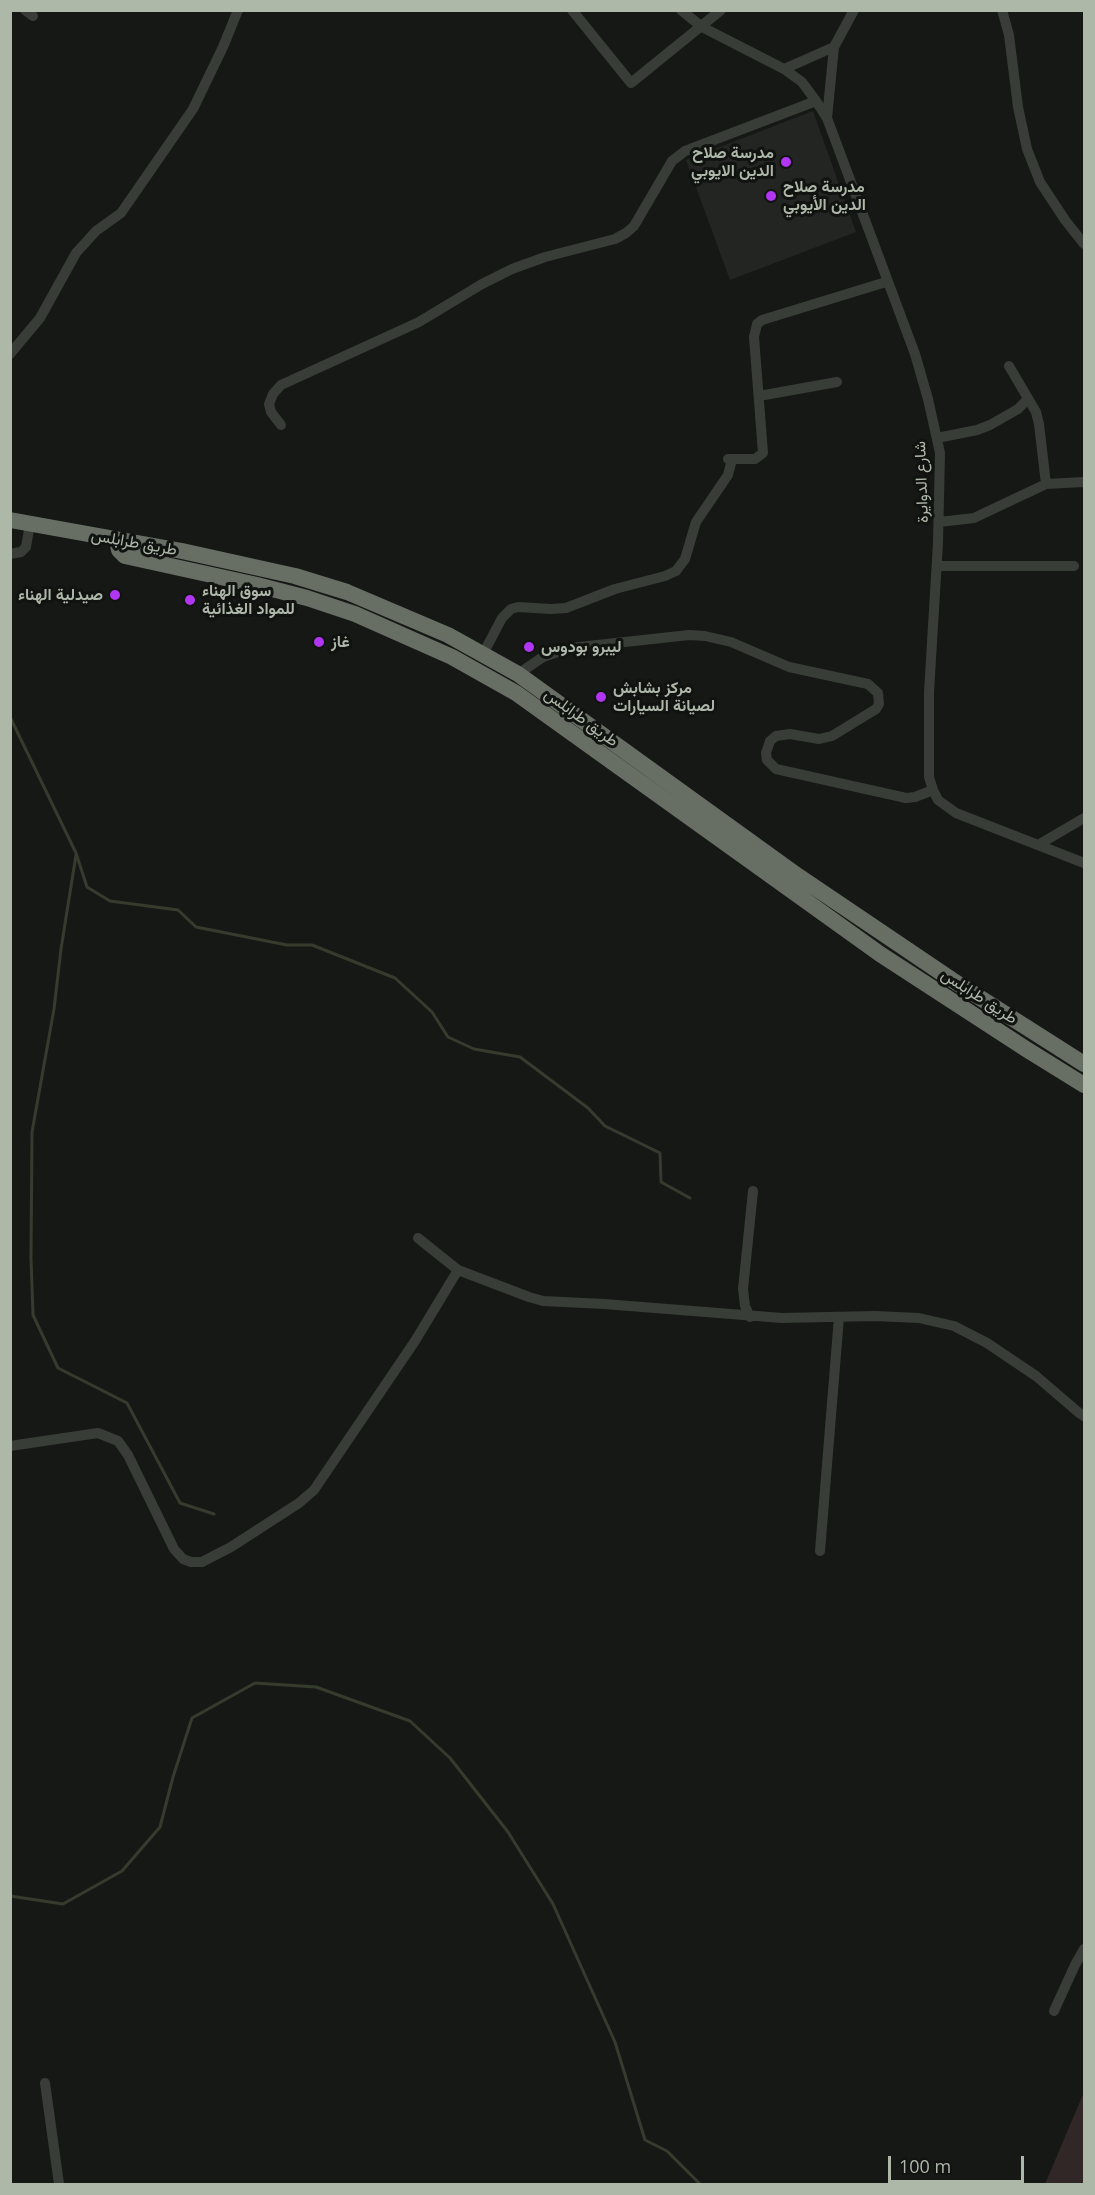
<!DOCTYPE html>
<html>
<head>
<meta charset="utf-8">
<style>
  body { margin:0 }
  #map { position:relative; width:1095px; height:2195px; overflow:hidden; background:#161816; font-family:"Open Sans",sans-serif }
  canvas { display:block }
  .frame { position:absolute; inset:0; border:12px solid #aeb8a9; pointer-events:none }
  .scale { position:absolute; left:888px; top:2156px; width:136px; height:27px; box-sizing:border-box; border:3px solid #aeb8a9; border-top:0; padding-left:8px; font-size:18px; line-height:21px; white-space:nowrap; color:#aeb8a9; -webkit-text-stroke:4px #111311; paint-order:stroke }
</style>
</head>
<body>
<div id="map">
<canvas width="1095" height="2195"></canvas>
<div class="frame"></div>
<div class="scale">100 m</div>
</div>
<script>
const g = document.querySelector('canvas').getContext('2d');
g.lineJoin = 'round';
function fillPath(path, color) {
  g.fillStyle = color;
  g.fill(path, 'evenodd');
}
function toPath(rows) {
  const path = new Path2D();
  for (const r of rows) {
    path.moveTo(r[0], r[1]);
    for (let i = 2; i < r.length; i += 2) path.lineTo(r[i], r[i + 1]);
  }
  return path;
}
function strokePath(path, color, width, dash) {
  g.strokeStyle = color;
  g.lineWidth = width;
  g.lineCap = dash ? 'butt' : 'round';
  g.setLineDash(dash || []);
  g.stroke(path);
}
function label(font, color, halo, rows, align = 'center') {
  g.font = font + ' "Open Sans",Vazirmatn,sans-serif';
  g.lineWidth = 6;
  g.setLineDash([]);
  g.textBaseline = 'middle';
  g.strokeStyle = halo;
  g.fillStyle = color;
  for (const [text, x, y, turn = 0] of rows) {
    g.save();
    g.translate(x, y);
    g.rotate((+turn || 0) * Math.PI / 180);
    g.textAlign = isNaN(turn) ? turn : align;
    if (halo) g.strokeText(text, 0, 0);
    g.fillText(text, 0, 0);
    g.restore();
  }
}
const built = toPath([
  [813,111,856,232,730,280,686,160]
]);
const green = toPath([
  [1084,2092,1084,2184,1045,2184]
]);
const stream = toPath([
  [10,717,76,853,87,887,110,901,178,910,196,927,287,945,312,945,395,978,432,1012,448,1037,474,1049,520,1057,588,1108,605,1126,660,1153,661,1182,690,1198],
  [76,855,61,949,54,1009,32,1132,31,1258,33,1315,58,1368,127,1403,180,1503,214,1514],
  [10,1896,63,1904,122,1871,160,1827,173,1777,192,1718,255,1683,316,1687,410,1721,450,1758,508,1832,553,1904,615,2042,645,2140,667,2151,700,2184]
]);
const minor = toPath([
  [25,10,33,16],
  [572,10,631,83,721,10],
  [681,10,702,27,784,69,802,82,816,101,827,118,915,354,928,399,940,453,938,543,929,692,929,777,933,790,938,800,956,813,1084,863],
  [1002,10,1009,35,1018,107,1027,149,1040,182,1065,220,1084,244],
  [784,69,834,47],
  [827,118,834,47,854,10],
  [10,354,40,318,76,253,96,231,121,213,193,109,223,47,238,10],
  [1009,366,1036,412,1039,424,1046,484],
  [759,396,837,382],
  [281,425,271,412,269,404,273,394,281,385,419,322,482,284,512,269,545,257,615,239,626,233,634,226,672,161,685,151,816,101],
  [937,438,977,430,990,425,1018,409,1028,399],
  [728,459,755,459,763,453,754,337,757,324,762,320,886,282],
  [939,522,974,518,1046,484,1084,482],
  [10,554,21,552,26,547,30,524],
  [937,566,1074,566],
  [483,654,502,618,511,609,518,607,551,609,566,608,615,589,665,576,676,571,685,559,696,522,728,475,732,459],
  [518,674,543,657,570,648,689,635,705,636,731,642,789,667,868,684,878,693,879,704,876,709,832,736,819,739,790,734,776,736,770,741,766,753,767,760,776,769,906,798,915,797,933,790],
  [1038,845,1084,818],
  [418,1238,458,1270,529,1297,543,1301,604,1304,782,1318,875,1316,919,1318,954,1326,987,1343,1036,1376,1078,1412,1084,1416],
  [750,1317,745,1306,743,1289,753,1191],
  [10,1446,98,1433,118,1441,128,1455,174,1549,183,1559,191,1562,202,1562,231,1547,299,1503,314,1490,415,1341,458,1270],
  [820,1551,839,1317],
  [1054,2011,1075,1965,1084,1949],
  [45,2083,59,2184]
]);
const highway = toPath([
  [10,520,182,551,295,576,347,592,448,635,518,674,798,876,952,980,1084,1064],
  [117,540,119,550,125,556,257,585,307,598,355,614,452,657,516,693,880,954,1026,1049,1084,1085]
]);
const markers = [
  [786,162,6,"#b036f1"],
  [771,196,6,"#b036f1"],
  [115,595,6,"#b036f1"],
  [190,600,6,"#b036f1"],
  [319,642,6,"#b036f1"],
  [529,647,6,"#b036f1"],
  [601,697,6,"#b036f1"]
];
const poiNames = [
  ["مدرسة صلاح",774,153,"right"],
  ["الدين الايوبي",774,171,"right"],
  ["مدرسة صلاح",783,187],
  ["الدين الأيوبي",783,205],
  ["سوق الهناء",202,591],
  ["للمواد الغذائية",202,609],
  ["صيدلية الهناء",103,595,"right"],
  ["غاز",331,642],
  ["ليبرو بودوس",541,647],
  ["مركز بشابش",613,688],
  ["لصيانة السيارات",613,706]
];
const streetNames = [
  ["شارع الدوايرة",922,482,-92],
  ["طريق طرابلس",134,543,10],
  ["طريق طرابلس",581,718,36],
  ["طريق طرابلس",979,997,33]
];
fillPath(built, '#222522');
fillPath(green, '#302726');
strokePath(stream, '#363c2d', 3);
strokePath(minor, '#393d37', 10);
strokePath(highway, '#676e64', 16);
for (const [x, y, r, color] of markers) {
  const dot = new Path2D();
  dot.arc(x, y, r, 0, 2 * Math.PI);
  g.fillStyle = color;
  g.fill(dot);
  strokePath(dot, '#111311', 2);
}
label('bold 16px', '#aeb8a9', '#111311', poiNames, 'left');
label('16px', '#aeb8a9', '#111311', streetNames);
</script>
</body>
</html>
